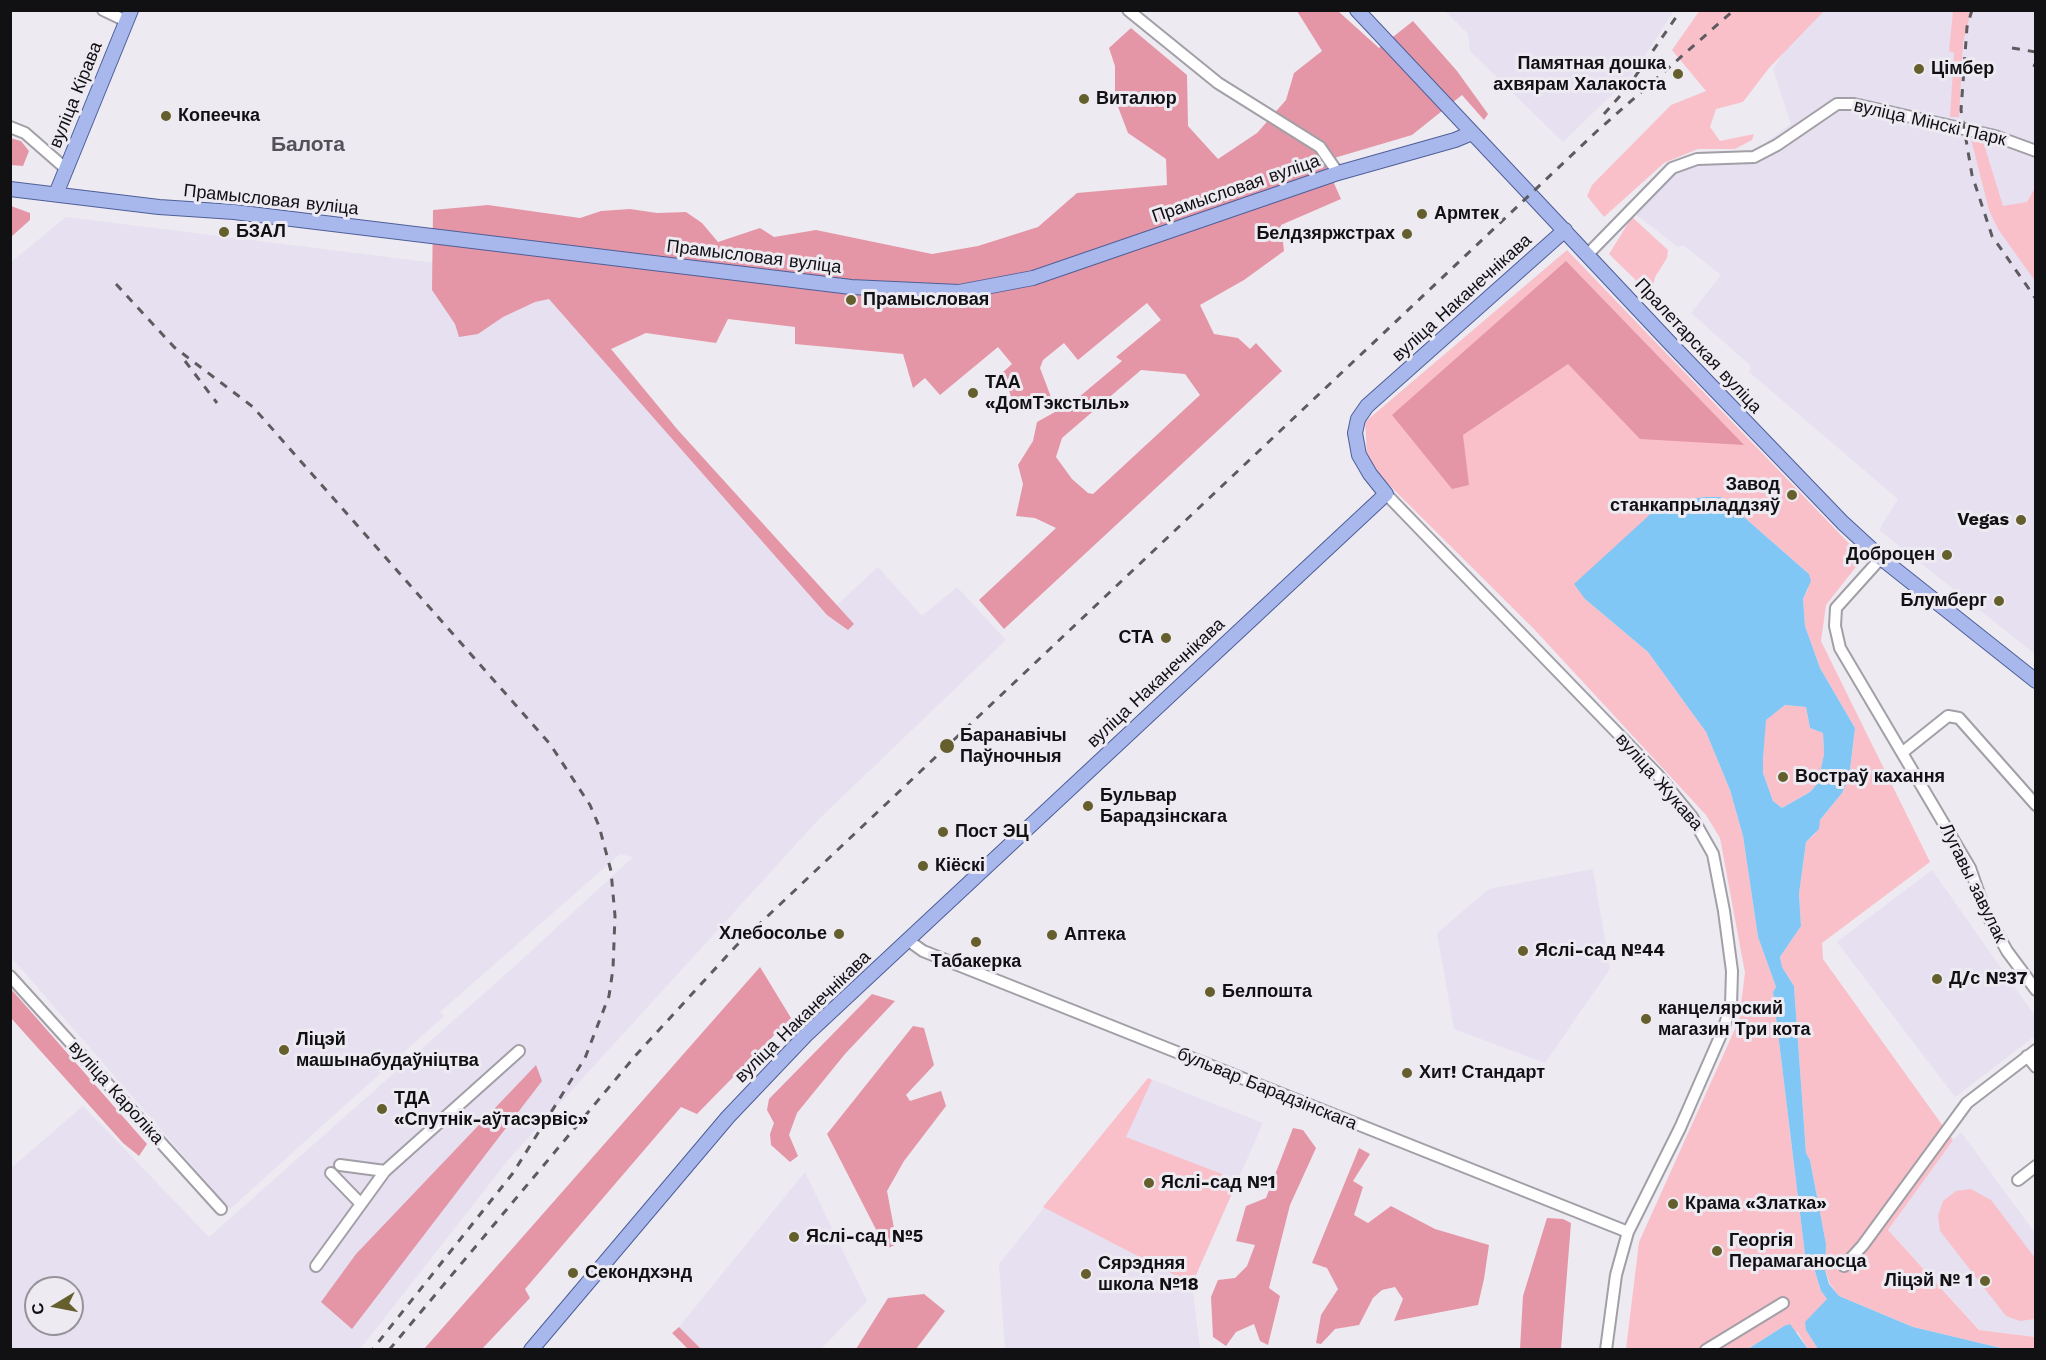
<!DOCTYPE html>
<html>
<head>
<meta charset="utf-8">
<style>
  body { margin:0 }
  #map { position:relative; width:2046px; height:1360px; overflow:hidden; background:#edeaf2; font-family:"Work Sans",sans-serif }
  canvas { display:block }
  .frame { position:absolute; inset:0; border:12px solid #111013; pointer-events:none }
  .north { position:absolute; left:24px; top:1276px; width:60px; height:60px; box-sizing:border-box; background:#edeaf2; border:2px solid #959399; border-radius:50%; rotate:260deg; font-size:16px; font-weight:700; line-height:24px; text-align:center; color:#111013 }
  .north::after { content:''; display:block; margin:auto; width:21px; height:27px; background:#645f2c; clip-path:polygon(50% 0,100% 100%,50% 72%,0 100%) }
</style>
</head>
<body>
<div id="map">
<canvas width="2046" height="1360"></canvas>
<div class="frame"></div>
<div class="north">С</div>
</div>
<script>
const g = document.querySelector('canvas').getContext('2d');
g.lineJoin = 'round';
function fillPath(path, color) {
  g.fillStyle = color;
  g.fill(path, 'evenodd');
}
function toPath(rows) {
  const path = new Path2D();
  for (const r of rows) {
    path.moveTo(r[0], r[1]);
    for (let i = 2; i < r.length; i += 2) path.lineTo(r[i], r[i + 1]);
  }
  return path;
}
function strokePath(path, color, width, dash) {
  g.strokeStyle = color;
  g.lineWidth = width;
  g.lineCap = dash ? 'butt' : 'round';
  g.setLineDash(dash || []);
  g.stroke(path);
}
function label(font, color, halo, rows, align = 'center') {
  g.font = font + ' "Work Sans",sans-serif';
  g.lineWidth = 6;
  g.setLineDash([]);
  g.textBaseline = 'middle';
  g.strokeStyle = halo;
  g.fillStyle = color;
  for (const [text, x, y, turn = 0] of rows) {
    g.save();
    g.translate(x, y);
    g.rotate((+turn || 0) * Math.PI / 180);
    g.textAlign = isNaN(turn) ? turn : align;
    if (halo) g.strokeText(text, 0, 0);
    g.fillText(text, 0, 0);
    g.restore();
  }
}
const built = toPath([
  [1445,11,1674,11,1632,75,1563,142,1470,51,1468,34],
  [1820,11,2035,11,2035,654,1879,530,1898,499,1749,372,1751,366,1691,313,1721,275,1683,245,1678,247,1626,207,1665,168,1694,156,1753,152,1791,124,1773,69,1793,38],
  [66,217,532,275,827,614,878,567,922,616,957,587,1006,640,819,819,509,1159,360,1349,11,1349,11,1168,83,1106,209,1237,515,966,633,857,620,854,440,1012,444,1016,230,1209,11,957,10,263],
  [36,1288,72,1288,72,1324,36,1324],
  [1593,869,1610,969,1545,1063,1454,1029,1437,933,1489,889],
  [1932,870,2035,1016,2035,1036,1955,1097,1837,942],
  [1148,1078,1263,1123,1192,1284,1200,1349,1005,1349,999,1264],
  [1961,1132,2035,1233,2035,1337,1980,1330,1888,1230,1945,1148],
  [805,1172,867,1301,821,1349,701,1349,679,1327]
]);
const green = toPath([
  [1700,10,1824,11,1769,68,1743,102,1716,109,1710,127,1720,141,1754,134,1752,140,1735,149,1698,149,1664,163,1604,217,1587,196,1592,185,1671,105,1706,91,1672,50],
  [1953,11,1971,11,1963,43,1959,117,1950,117,1954,53,1949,51],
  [1970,135,1982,138,2003,206,2027,202,2035,188,2035,281,1998,229,1989,210],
  [1632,217,1668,250,1667,258,1655,277,1651,295,1609,254],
  [1567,250,1863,558,1826,605,1821,641,1930,862,1822,943,1823,959,1953,1140,1888,1230,1979,1330,2035,1337,2035,1349,2005,1349,1913,1327,1839,1296,1830,1284,1825,1270,1826,1244,1810,1160,1806,1153,1794,986,1782,967,1780,957,1801,926,1799,894,1806,842,1815,834,1820,820,1842,793,1849,778,1855,728,1820,668,1805,626,1803,599,1808,589,1809,574,1721,497,1705,497,1585,599,1648,652,1706,732,1730,790,1743,836,1758,937,1776,987,1773,992,1806,1263,1814,1268,1821,1291,1827,1299,1806,1330,1818,1349,1808,1349,1798,1333,1784,1326,1748,1349,1626,1349,1639,1242,1739,1020,1745,973,1720,838,1706,815,1533,628,1379,475,1367,454,1365,422],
  [1785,705,1806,707,1810,728,1823,733,1824,754,1818,783,1810,792,1782,808,1773,801,1763,773,1763,759,1765,720],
  [1148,1078,1152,1080,1126,1137,1222,1174,1220,1182,1234,1189,1192,1284,1043,1207],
  [1971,1189,1991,1200,2035,1258,2035,1319,2020,1321,2006,1316,1940,1231,1938,1216,1943,1201,1956,1191]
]);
const forest = toPath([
  [1297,11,1338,11,1379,48,1413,21,1457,71,1488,114,1484,120,1462,95,1412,135,1324,161,1341,199,1281,225,1284,251,1244,280,1200,305,1214,334,1238,338,1250,349,1256,343,1282,371,1004,629,979,600,1056,528,1035,518,1016,516,1023,484,1018,465,1033,441,1037,422,1073,402,1122,361,1116,357,1161,320,1147,303,1078,360,1064,343,1043,360,1040,368,1051,397,1028,409,1014,406,1003,372,1012,364,998,347,940,395,925,378,913,388,903,354,795,344,795,327,728,319,716,343,646,333,611,349,677,429,854,624,848,630,827,615,549,299,535,302,503,317,478,334,459,337,455,324,432,290,433,210,488,205,580,218,601,211,630,209,657,213,686,212,702,223,718,242,760,228,774,237,816,230,932,254,978,246,1038,227,1077,193,1167,185,1166,159,1128,133,1115,99,1115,66,1109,48,1131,28,1187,75,1188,126,1218,159,1257,133,1286,100,1294,73,1322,51],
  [1141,370,1185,374,1200,395,1093,494,1088,493,1072,479,1056,457,1062,438],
  [10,138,21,141,29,151,23,166,11,165],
  [11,206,30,213,30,220,11,237],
  [1566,261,1744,445,1640,439,1568,364,1463,435,1469,485,1452,489,1392,415],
  [760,967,791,1018,697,1114,681,1107,525,1289,530,1298,482,1349,424,1349],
  [11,989,147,1144,139,1156,123,1143,11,1018],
  [872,994,895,1001,845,1054,797,1113,789,1135,798,1156,790,1162,771,1145,770,1134,774,1123,767,1110,769,1099],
  [913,1026,924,1028,934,1065,906,1095,910,1101,941,1091,946,1106,904,1161,887,1191,897,1244,886,1249,827,1134],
  [536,1065,542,1081,352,1329,321,1302,356,1254],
  [1293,1128,1303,1130,1316,1148,1290,1205,1269,1288,1280,1296,1268,1345,1260,1341,1254,1324,1236,1332,1226,1346,1213,1337,1211,1297,1218,1280,1235,1278,1247,1266,1255,1245,1236,1241,1246,1206,1266,1198],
  [1359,1148,1370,1154,1353,1181,1363,1187,1354,1215,1368,1223,1391,1206,1435,1229,1489,1245,1484,1279,1478,1305,1394,1321,1403,1299,1395,1287,1382,1290,1373,1298,1359,1325,1335,1329,1321,1344,1316,1343,1321,1315,1338,1289,1327,1268,1312,1263],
  [1547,1218,1563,1219,1571,1223,1561,1349,1520,1349,1523,1296],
  [924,1294,945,1311,916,1349,856,1349,888,1298],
  [679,1327,701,1349,688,1349,672,1333]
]);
const water = toPath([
  [1705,497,1721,497,1809,574,1811,581,1803,599,1805,626,1820,668,1855,728,1849,778,1842,793,1820,820,1819,829,1806,842,1799,894,1801,926,1780,957,1782,967,1794,986,1806,1153,1810,1160,1826,1244,1825,1270,1829,1284,1839,1296,1913,1327,2005,1349,1818,1349,1806,1330,1805,1322,1827,1299,1821,1291,1814,1268,1806,1263,1773,992,1776,987,1758,937,1743,836,1730,790,1706,732,1648,652,1585,599,1574,584,1656,509,1682,500],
  [1785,705,1806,707,1810,728,1823,733,1824,754,1818,783,1810,792,1782,808,1773,801,1763,773,1763,759,1766,720],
  [1790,1324,1808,1349,1748,1349,1784,1326]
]);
const minor = toPath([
  [103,10,126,21],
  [1128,10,1218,83,1320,147,1338,173],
  [10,127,25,133,65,168],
  [1588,254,1672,168,1697,159,1754,157,1777,145,1837,104,1854,104,1995,136,2036,151],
  [1386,494,1657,774,1692,817,1713,854,1724,911,1732,971,1731,1006,1723,1030,1680,1128,1628,1232,1616,1275,1606,1350],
  [1881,558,1836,608,1835,626,1840,648,1970,868,1985,911,2007,951,2036,990],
  [1903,752,1948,716,1959,718,2036,805],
  [909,941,923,951,1628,1232],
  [10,976,221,1209],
  [2027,1056,2036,1067],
  [340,1165,385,1171,519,1051],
  [331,1173,361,1204],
  [2018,1180,2036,1166],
  [316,1266,385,1171],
  [1844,1266,1863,1245,1967,1103,2036,1050],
  [1706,1350,1783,1303]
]);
const major = toPath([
  [1357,10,1669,342,1843,523,1881,558,2036,681],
  [10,189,159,207,234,212,851,287,959,292,1033,278,1338,173,1455,140,1472,133],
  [56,194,131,10],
  [531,1350,728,1117,806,1035,1386,494,1370,474,1359,455,1355,433,1358,419,1367,406,1565,230]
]);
const rail = toPath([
  [1972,10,1967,27,1961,110,1972,175,1992,236,2036,299],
  [2012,48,2036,52],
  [2033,65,2036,66],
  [1604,114,1628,87,1681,10],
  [116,284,174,347,253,407,550,744,590,805,599,826,611,871,615,916,613,969,609,996,585,1058,513,1173,372,1350],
  [185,361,217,403],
  [389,1350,636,1055,736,946,1596,132,1734,10]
]);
const markers = [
  [1919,69,6,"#645f2c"],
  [1678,74,6,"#645f2c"],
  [1084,99,6,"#645f2c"],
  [166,116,6,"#645f2c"],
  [1422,214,6,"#645f2c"],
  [224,232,6,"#645f2c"],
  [1407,234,6,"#645f2c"],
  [851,300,6,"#645f2c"],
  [973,393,6,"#645f2c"],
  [1792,495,6,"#645f2c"],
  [2021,520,6,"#645f2c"],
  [1947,555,6,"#645f2c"],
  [1999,601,6,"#645f2c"],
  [1166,638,6,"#645f2c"],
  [947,746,8,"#645f2c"],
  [1783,777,6,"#645f2c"],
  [1088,806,6,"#645f2c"],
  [943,832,6,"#645f2c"],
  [923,866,6,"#645f2c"],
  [839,934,6,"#645f2c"],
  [1052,935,6,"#645f2c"],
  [976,942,6,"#645f2c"],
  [1523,951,6,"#645f2c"],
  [1937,979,6,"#645f2c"],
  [1210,992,6,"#645f2c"],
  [1646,1019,6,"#645f2c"],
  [284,1050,6,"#645f2c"],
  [1407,1073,6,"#645f2c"],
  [382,1109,6,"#645f2c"],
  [1149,1183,6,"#645f2c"],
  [1673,1204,6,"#645f2c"],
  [794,1237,6,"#645f2c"],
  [1717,1251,6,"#645f2c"],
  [573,1273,6,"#645f2c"],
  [1086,1274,6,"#645f2c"],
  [1985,1281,6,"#645f2c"]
];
const poiNames = [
  ["Памятная дошка",1666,64,"right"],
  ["ахвярам Халакоста",1666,85,"right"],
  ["Цімбер",1931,69],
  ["Виталюр",1096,99],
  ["Копеечка",178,116],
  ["Армтек",1434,214],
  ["БЗАЛ",236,232],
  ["Белдзяржстрах",1395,234,"right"],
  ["Прамысловая",863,300],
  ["ТАА",985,383],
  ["«ДомТэкстыль»",985,404],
  ["Завод",1780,485,"right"],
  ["станкапрыладдзяў",1780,506,"right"],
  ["Vegas",2009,520,"right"],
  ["Доброцен",1935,555,"right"],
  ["Блумберг",1987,601,"right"],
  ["СТА",1154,638,"right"],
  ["Баранавічы",960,736],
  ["Паўночныя",960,757],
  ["Востраў кахання",1795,777],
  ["Бульвар",1100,796],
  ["Барадзінскага",1100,817],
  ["Пост ЭЦ",955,832],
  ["Кіёскі",935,866],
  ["Хлебосолье",827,934,"right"],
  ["Аптека",1064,935],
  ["Яслі-сад №44",1535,951],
  ["Табакерка",976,962,"center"],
  ["Д/с №37",1949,979],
  ["Белпошта",1222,992],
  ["канцелярский",1658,1009],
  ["магазин Три кота",1658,1030],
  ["Ліцэй",296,1040],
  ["машынабудаўніцтва",296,1061],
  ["Хит! Стандарт",1419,1073],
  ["ТДА",394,1099],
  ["«Спутнік-аўтасэрвіс»",394,1120],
  ["Яслі-сад №1",1161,1183],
  ["Крама «Златка»",1685,1204],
  ["Яслі-сад №5",806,1237],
  ["Георгія",1729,1241],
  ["Перамаганосца",1729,1262],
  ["Сярэдняя",1098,1264],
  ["школа №18",1098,1285],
  ["Секондхэнд",585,1273],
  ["Ліцэй № 1",1973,1281,"right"]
];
const streetNames = [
  ["вуліца Кірава",76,95,-68],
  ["вуліца Мінскі Парк",1930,123,13],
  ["Прамысловая вуліца",1236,189,-19],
  ["Прамысловая вуліца",271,200,6],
  ["Прамысловая вуліца",754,257,7],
  ["вуліца Наканечнікава",1462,298,-42],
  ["Пралетарская вуліца",1698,346,47],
  ["вуліца Наканечнікава",1156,683,-43],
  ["вуліца Жукава",1659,782,49],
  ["Лугавы завулак",1973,883,64],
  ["вуліца Наканечнікава",803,1017,-44],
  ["бульвар Барадзінскага",1267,1089,22],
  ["вуліца Кароліка",116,1093,48]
];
const quarterNames = [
  ["Балота",308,145]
];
fillPath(built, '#e6e0f0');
fillPath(green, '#fac0ca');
fillPath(forest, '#e596a6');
fillPath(water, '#80c7f5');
strokePath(minor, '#a29fa7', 14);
strokePath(major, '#4e5f98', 16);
strokePath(minor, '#fff', 10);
strokePath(major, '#a9b8ec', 14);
strokePath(rail, '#5d5b60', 3, [8, 8]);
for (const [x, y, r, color] of markers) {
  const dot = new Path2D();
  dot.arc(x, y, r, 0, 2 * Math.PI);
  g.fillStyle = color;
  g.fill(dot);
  strokePath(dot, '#edeaf2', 2);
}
label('bold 18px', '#111013', '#edeaf2', poiNames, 'left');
label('18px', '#111013', '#edeaf2', streetNames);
label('bold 21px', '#545259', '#edeaf2', quarterNames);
</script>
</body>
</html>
